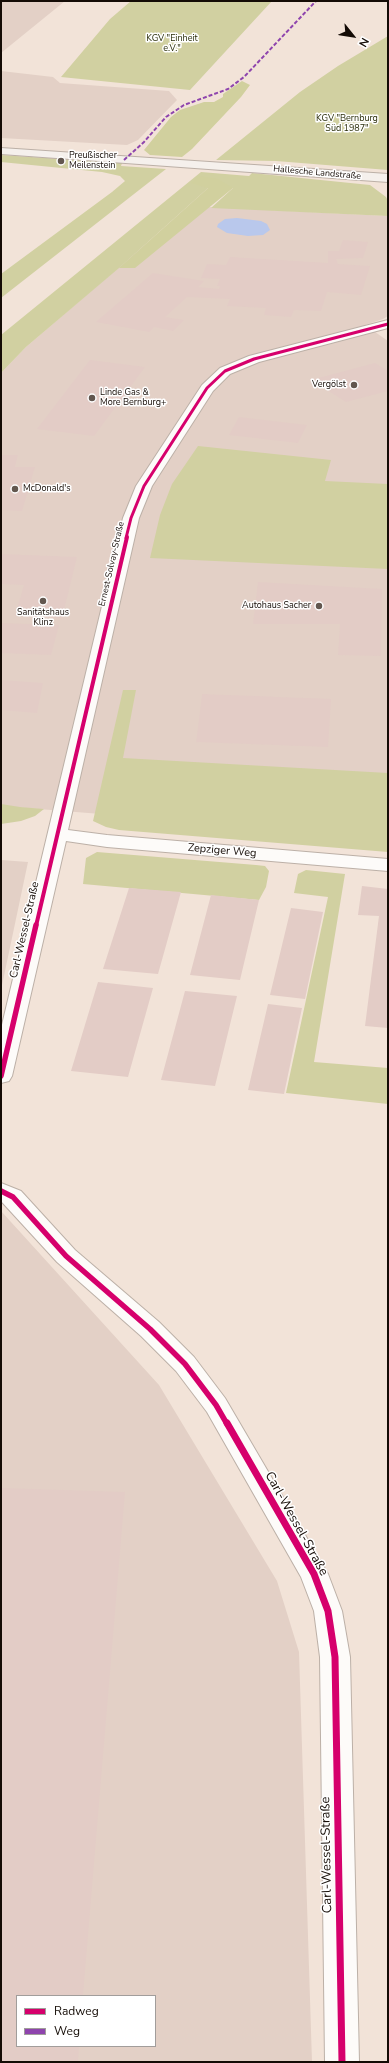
<!DOCTYPE html>
<html>
<head>
<meta charset="utf-8">
<style>
  body { margin:0 }
  #map { position:relative; width:389px; height:2063px; overflow:hidden; background:#f2e3d8; font-family:"Nunito Sans",sans-serif }
  canvas { display:block }
  .frame { position:absolute; inset:0; border:2px solid #140b05; pointer-events:none }
  .legend { position:absolute; left:16px; top:1995px; width:140px; height:52px; box-sizing:border-box; background:#fff; border:1px solid #a19d9b; margin:0; padding:5px 7px; list-style:none; font-size:12px; color:#140b05 }
  .legend li { display:flex; align-items:center; gap:8px; height:20px }
  .legend b { width:20px; border:1px solid #a19d9b }
  .north { position:absolute; left:333px; top:16px; width:40px; height:40px; -webkit-text-stroke:3px #fff; paint-order:stroke; rotate:120deg; font-size:11px; font-weight:700; line-height:16px; text-align:center; color:#140b05 }
  .north::after { content:''; display:block; margin:auto; width:14px; height:18px; background:#140b05; clip-path:polygon(50% 0,100% 100%,50% 72%,0 100%) }
</style>
</head>
<body>
<div id="map">
<canvas width="389" height="2063"></canvas>
<div class="frame"></div>
<ul class="legend">
<li><b style="height:5px;background:#d6006c"></b>Radweg</li>
<li><b style="height:5px;background:#8e44ad"></b>Weg</li>
</ul>
<div class="north">N</div>
</div>
<script>
const g = document.querySelector('canvas').getContext('2d');
g.lineJoin = 'round';
function fillPath(path, color) {
  g.fillStyle = color;
  g.fill(path, 'evenodd');
}
function toPath(rows) {
  const path = new Path2D();
  for (const r of rows) {
    path.moveTo(r[0], r[1]);
    for (let i = 2; i < r.length; i += 2) path.lineTo(r[i], r[i + 1]);
  }
  return path;
}
function strokePath(path, color, width, dash) {
  g.strokeStyle = color;
  g.lineWidth = width;
  g.lineCap = dash ? 'butt' : 'round';
  g.setLineDash(dash || []);
  g.stroke(path);
}
function label(font, color, halo, rows, align = 'center') {
  g.font = font + ' "Nunito Sans",sans-serif';
  g.lineWidth = 3;
  g.setLineDash([]);
  g.textBaseline = 'middle';
  g.strokeStyle = halo;
  g.fillStyle = color;
  for (const [text, x, y, turn = 0] of rows) {
    g.save();
    g.translate(x, y);
    g.rotate((+turn || 0) * Math.PI / 180);
    g.textAlign = isNaN(turn) ? turn : align;
    if (halo) g.strokeText(text, 0, 0);
    g.fillText(text, 0, 0);
    g.restore();
  }
}
const commercial = toPath([
  [1,1,65,1,1,53],
  [1,71,53,77,60,83,169,91,177,100,138,140,127,145,1,138],
  [190,206,388,216,388,316,383,319,365,325,388,341,388,837,1,806,1,373,26,347],
  [1,860,28,862,1,990],
  [1,1211,159,1385,277,1581,299,1652,312,2062,1,2062],
  [17,1996,155,1996,155,2046,17,2046]
]);
const green = toPath([
  [131,1,272,1,190,90,61,77,110,19],
  [388,36,388,170,276,161,216,160,300,92,338,66],
  [1,155,122,163,121,166,166,169,1,298,1,274,112,192,125,181,120,176,102,172,1,162],
  [201,172,249,176,252,173,370,185,386,197,388,201,388,216,211,208,233,188,208,188,119,268,26,347,1,373,1,335],
  [198,446,331,460,325,481,388,484,388,569,150,558,160,515,172,484],
  [123,690,136,690,123,758,388,773,388,852,119,830,106,827,93,821],
  [1,804,20,807,44,809,35,816,21,821,1,824],
  [97,852,256,865,265,866,269,871,266,887,259,900,83,884,86,858],
  [306,870,345,874,314,1062,388,1068,388,1104,286,1093,328,897,294,893,298,874]
]);
const forest = toPath([
  [242,81,250,85,241,97,192,149,182,157,150,155,144,150,171,117,180,110,204,102,214,102,223,97,223,94],
  [199,176,218,179,233,188,135,268,119,268,208,188,191,183]
]);
const water = toPath([
  [237,218,261,221,267,224,270,230,263,235,248,236,227,233,217,227,218,224,225,219]
]);
const building = toPath([
  [343,240,368,242,363,258,336,259,338,264,370,266,361,295,327,292,321,311,294,310,291,317,264,315,266,308,227,306,230,299,187,297,165,317,184,320,173,331,154,327,149,332,96,322,153,273,204,281,198,287,219,289,220,286,217,286,220,279,201,278,207,264,226,265,230,257,328,263,328,251,339,251],
  [90,360,145,367,94,436,37,429],
  [375,363,388,371,388,391,346,402,311,380],
  [239,417,307,425,298,443,229,435],
  [1,455,18,455,15,467,35,467,22,511,1,510],
  [1,554,77,557,62,618,15,616,24,585,1,584],
  [258,582,382,589,381,656,338,655,340,624,253,624],
  [1,623,59,625,51,655,1,653],
  [1,680,43,683,37,713,1,710],
  [202,694,331,699,328,747,196,742],
  [362,886,388,889,388,1028,365,1026,379,916,358,915],
  [129,888,181,892,158,974,103,969],
  [211,895,259,900,240,980,190,975],
  [291,908,323,912,305,999,270,995],
  [98,982,153,988,128,1077,71,1071],
  [185,991,237,996,215,1086,161,1080],
  [268,1004,302,1008,284,1094,248,1090],
  [1,1488,125,1492,83,1996,17,1996,17,2046,79,2046,78,2062,1,2062]
]);
const minor = toPath([
  [388,320,388,328,259,362,230,374,213,391,152,486,139,518,68,830,107,835,388,859,388,871,107,847,66,841,12,1076,9,1081,1,1083,1,1029,123,518,136,486,202,385,220,368,249,356,388,320],
  [1,1183,21,1191,75,1250,159,1322,194,1357,225,1398,328,1574,342,1611,350,1657,359,2062,325,2062,320,1657,314,1611,301,1577,207,1412,176,1371,141,1336,57,1262,1,1201,1,1183]
]);
const secondary = toPath([
  [1,148,388,174,388,182,1,154,1,148]
]);
const quiet = toPath([
  [124,160,144,142,166,117,184,105,228,89,244,77,316,1]
]);
const cyclewayFar3 = toPath([
  [126,538,131,518,144,486,207,388,225,371,254,359,388,324]
]);
const cyclewayFar2 = toPath([
  [36,926,127,537]
]);
const cyclewayFar1 = toPath([
  [1,1076,36,925],
  [1,1191,13,1197,66,1256,150,1329,185,1364,216,1405,227,1424]
]);
const cycleway = toPath([
  [227,1423,314,1574,328,1611,335,1657,342,2062]
]);
const markers = [
  [61,161,4,"#62574f"],
  [354,385,4,"#62574f"],
  [92,398,4,"#62574f"],
  [15,489,4,"#62574f"],
  [43,601,4,"#62574f"],
  [319,606,4,"#62574f"]
];
const farParknames = [
  ["KGV \"Einheit",172,39],
  ["e.V.\"",172,49],
  ["KGV \"Bernburg",347,119],
  ["Süd 1987\"",347,129]
];
const farPoinames = [
  ["Preußischer",69,156],
  ["Meilenstein",69,166],
  ["Vergölst",346,385,"right"],
  ["Linde Gas &",100,393],
  ["More Bernburg+",100,403],
  ["McDonald's",23,489],
  ["Autohaus Sacher",311,606,"right"],
  ["Sanitätshaus",43,613,"center"],
  ["Klinz",43,623,"center"]
];
const farStreetnames = [
  ["Hallesche Landstraße",317,173,5],
  ["Ernest-Solvay-Straße",112,564,-77]
];
const streetNames = [
  ["Zepziger Weg",222,851,5],
  ["Carl-Wessel-Straße",25,930,-77]
];
const nearStreetnames = [
  ["Carl-Wessel-Straße",296,1524,61],
  ["Carl-Wessel-Straße",327,1855,-91]
];
fillPath(commercial, '#e3d0c6');
fillPath(green, '#d1d0a1');
fillPath(forest, '#d1d09e');
fillPath(water, '#b9c8ec');
fillPath(building, '#e3ccc6');
strokePath(minor, '#bcb0a7', 2);
strokePath(secondary, '#bcb0a7', 2);
fillPath(minor, '#fdfbf9');
fillPath(secondary, '#f5f0ec');
strokePath(quiet, '#8e44ad', 2, [4, 2]);
strokePath(cyclewayFar3, '#d6006c', 3);
strokePath(cyclewayFar2, '#d6006c', 4);
strokePath(cyclewayFar1, '#d6006c', 5.5);
strokePath(cycleway, '#d6006c', 7);
for (const [x, y, r, color] of markers) {
  const dot = new Path2D();
  dot.arc(x, y, r, 0, 2 * Math.PI);
  g.fillStyle = color;
  g.fill(dot);
  strokePath(dot, '#fff', 1.5);
}
label('9px', '#282c08', '#fff', farParknames);
label('9px', '#140b05', '#fff', farPoinames, 'left');
label('9px', '#140b05', '#fff', farStreetnames);
label('11px', '#140b05', '#fff', streetNames);
label('13px', '#140b05', '#fff', nearStreetnames);
</script>
</body>
</html>
